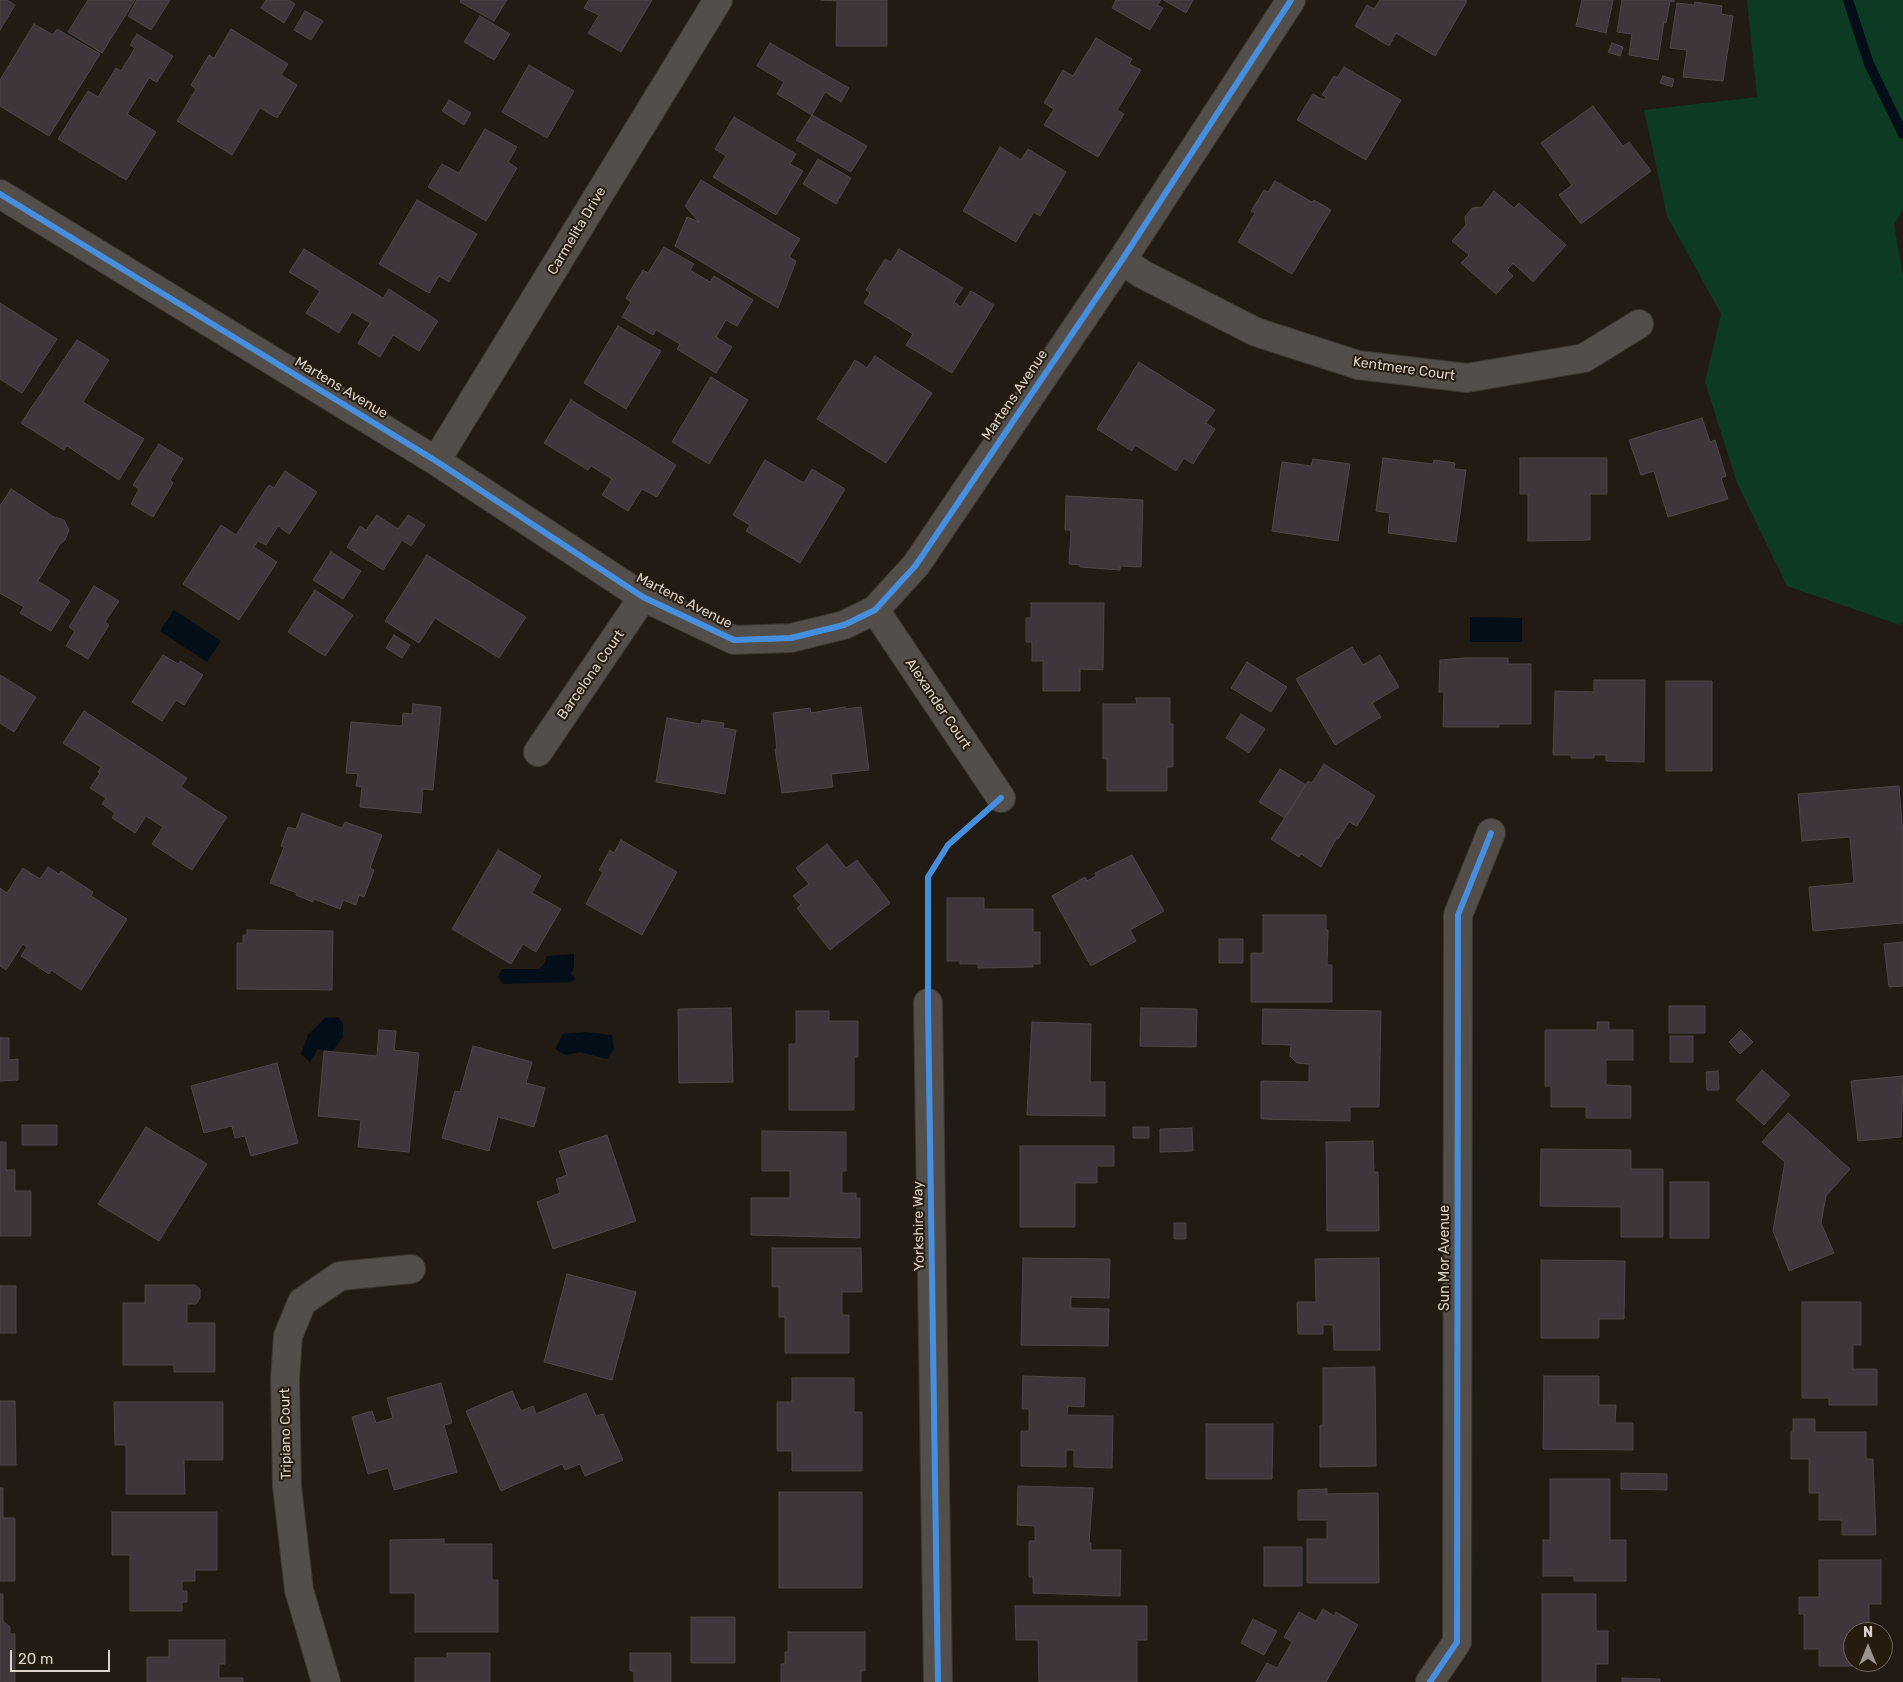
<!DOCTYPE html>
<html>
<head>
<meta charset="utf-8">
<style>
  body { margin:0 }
  #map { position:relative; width:1903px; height:1682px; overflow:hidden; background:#211b14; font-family:Rubik,sans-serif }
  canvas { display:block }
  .north { position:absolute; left:1843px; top:1622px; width:50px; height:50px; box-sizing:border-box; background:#261b0f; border:1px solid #6f655b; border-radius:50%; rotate:0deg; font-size:14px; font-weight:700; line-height:20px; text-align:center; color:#dcd4cc }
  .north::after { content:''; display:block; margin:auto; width:18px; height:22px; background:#9b938c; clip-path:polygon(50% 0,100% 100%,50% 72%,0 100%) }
  .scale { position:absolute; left:10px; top:1650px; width:100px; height:22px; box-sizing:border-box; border:2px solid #dcd4cc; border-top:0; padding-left:6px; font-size:15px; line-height:18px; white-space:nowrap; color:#dcd4cc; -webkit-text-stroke:4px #261b0f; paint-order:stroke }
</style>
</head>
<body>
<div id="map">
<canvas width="1903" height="1682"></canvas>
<div class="north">N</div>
<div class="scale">20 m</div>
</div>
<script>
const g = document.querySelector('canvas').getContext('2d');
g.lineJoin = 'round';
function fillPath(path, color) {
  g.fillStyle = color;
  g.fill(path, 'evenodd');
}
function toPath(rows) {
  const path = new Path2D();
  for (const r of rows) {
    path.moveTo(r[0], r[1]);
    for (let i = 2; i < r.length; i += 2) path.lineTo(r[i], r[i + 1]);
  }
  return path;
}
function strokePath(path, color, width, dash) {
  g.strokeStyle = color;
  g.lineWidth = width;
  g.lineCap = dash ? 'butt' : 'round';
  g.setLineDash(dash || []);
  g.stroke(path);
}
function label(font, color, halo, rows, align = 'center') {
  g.font = font + ' Rubik,sans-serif';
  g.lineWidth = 4;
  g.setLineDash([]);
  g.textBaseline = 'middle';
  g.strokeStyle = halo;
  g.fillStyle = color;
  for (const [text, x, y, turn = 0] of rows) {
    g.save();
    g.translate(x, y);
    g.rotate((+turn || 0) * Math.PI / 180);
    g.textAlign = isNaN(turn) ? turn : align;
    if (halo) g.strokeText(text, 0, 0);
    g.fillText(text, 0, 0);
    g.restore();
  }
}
const green = toPath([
  [1747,0,1903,0,1903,210,1894,224,1903,276,1903,621,1900,625,1787,586,1737,483,1705,382,1721,314,1667,216,1644,110,1757,97]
]);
const water = toPath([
  [174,610,221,641,207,662,160,631],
  [1470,617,1522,618,1522,642,1470,642],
  [574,954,574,966,571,974,576,979,571,982,503,984,498,977,502,969,539,969,545,963,547,956],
  [338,1017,343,1024,343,1037,332,1052,318,1049,310,1062,301,1054,308,1035,325,1018],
  [585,1032,612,1035,614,1049,607,1059,580,1052,566,1055,555,1049,563,1034]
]);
const stream = toPath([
  [1848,0,1869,64,1903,134]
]);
const building = toPath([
  [0,0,7,0,15,5,0,30,0,0],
  [88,0,135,0,102,53,68,32,88,0],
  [137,0,170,0,151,30,128,16,137,0],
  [266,0,289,0,295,4,284,23,261,8,266,0],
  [461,0,507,0,494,21,460,2,461,0],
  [589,0,652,0,621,52,588,33,599,15,584,8,589,0],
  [821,0,887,0,887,46,836,46,837,1,821,0],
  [1116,0,1161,0,1157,5,1163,8,1150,30,1112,8,1116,0],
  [1164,0,1193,0,1186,13,1164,0],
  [1380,0,1464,0,1467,1,1435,56,1396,33,1389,46,1355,26,1367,5,1374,9,1380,0],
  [1582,0,1613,0,1606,33,1576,26,1582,0],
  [1622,0,1674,0,1674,2,1670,1,1666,23,1664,22,1658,60,1629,55,1632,34,1617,32,1622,0],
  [1695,2,1722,6,1721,14,1733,16,1723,81,1683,77,1687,50,1670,48,1677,3,1694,5,1695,2],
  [305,11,323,21,311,40,294,30,305,11],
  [480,16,510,34,494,60,464,42,480,16],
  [34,24,53,35,57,29,100,54,49,136,0,106,0,80,34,24],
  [231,29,288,64,281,75,297,85,277,118,260,108,232,155,177,121,196,89,191,85,209,55,214,58,231,29],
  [137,34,173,56,157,82,149,78,127,114,156,132,126,180,58,139,88,91,98,97,116,68,121,71,135,48,130,45,137,34],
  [1096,38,1132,59,1129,64,1141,70,1117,110,1124,114,1098,157,1044,125,1054,109,1044,103,1063,70,1073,76,1096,38],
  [770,43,849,88,841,102,825,92,812,115,777,94,784,82,757,66,770,43],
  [1612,43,1623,47,1620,56,1608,52,1612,43],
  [529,65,574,91,547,138,502,112,529,65],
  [1344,67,1401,100,1366,160,1297,120,1313,94,1324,100,1326,97,1322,95,1334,76,1337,78,1344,67],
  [1663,76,1674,79,1672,87,1660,83,1663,76],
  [449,100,471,113,464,125,442,111,449,100],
  [1593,106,1623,146,1629,142,1651,171,1581,224,1559,195,1572,185,1541,143,1593,106],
  [812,115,867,146,851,172,796,140,812,115],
  [734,117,796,154,790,164,803,171,776,215,713,177,726,156,715,149,734,117],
  [485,129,517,147,508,162,517,168,486,221,428,187,442,164,459,173,485,129],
  [1000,147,1021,160,1028,149,1066,172,1040,216,1034,212,1016,242,963,211,1000,147],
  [818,159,851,178,836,204,803,184,818,159],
  [701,180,800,239,789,257,796,261,778,308,675,246,687,217,699,222,685,206,701,180],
  [1275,181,1312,202,1314,200,1331,210,1292,274,1238,242,1255,213,1251,211,1264,190,1268,192,1275,181],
  [1494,191,1514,208,1519,203,1566,245,1533,282,1513,263,1507,270,1513,276,1496,294,1461,263,1469,255,1452,241,1466,225,1465,217,1472,208,1482,207,1494,191],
  [417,200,477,234,449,282,439,276,429,293,379,264,417,200],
  [664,247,694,264,690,270,710,282,714,276,753,300,737,326,726,320,716,337,732,347,716,373,677,349,680,344,656,330,653,335,622,317,631,302,626,298,643,270,648,273,664,247],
  [304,249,383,298,389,289,438,321,419,351,393,335,380,357,358,343,370,323,352,312,339,333,306,313,320,291,289,272,304,249],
  [899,249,963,288,954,302,961,307,971,291,994,305,952,373,906,345,913,334,864,303,870,293,866,290,885,259,891,262,899,249],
  [0,303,57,339,22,393,0,379,0,303],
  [618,326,661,351,626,409,584,383,618,326],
  [77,340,109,360,83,402,144,439,119,480,67,446,64,450,21,423,77,340],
  [875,356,932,393,886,463,817,419,855,360,867,368,875,356],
  [1139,362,1215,410,1206,423,1215,429,1193,464,1184,458,1176,471,1135,445,1132,451,1097,429,1139,362],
  [711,377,748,400,709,464,672,442,711,377],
  [571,400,676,465,657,497,642,489,628,511,602,495,612,479,591,466,588,470,544,443,571,400],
  [1702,418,1710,442,1715,440,1726,476,1721,478,1728,499,1668,517,1654,471,1641,475,1629,440,1702,418],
  [159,444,183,459,170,480,173,483,153,517,131,504,139,489,133,485,159,444],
  [1383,458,1433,464,1434,460,1455,463,1454,469,1466,470,1456,542,1388,533,1390,513,1376,511,1383,458],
  [1520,458,1607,458,1607,494,1590,494,1590,540,1528,541,1528,494,1520,494,1520,458],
  [1313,459,1350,464,1338,541,1272,531,1282,462,1311,466,1313,459],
  [765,460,804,483,812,469,845,489,800,563,746,531,750,525,733,515,765,460],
  [285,471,317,492,289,534,278,526,266,545,258,541,254,547,277,562,239,620,183,584,221,525,236,535,269,485,274,488,285,471],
  [11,489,54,517,64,520,69,530,65,540,60,544,38,581,70,601,51,631,20,613,24,607,0,593,0,506,11,489],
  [1066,496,1143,500,1141,567,1120,566,1120,570,1080,567,1080,565,1069,564,1071,530,1065,530,1066,496],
  [377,515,398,529,408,515,425,525,411,546,402,540,383,570,347,547,360,526,366,530,377,515],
  [331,552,361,571,343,599,313,580,331,552],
  [427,555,526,617,499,658,435,618,419,643,385,621,427,555],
  [94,586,119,601,105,622,109,625,88,659,66,646,75,631,69,627,94,586],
  [315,590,353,615,325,656,288,632,315,590],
  [1031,603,1104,603,1103,670,1080,669,1080,691,1043,691,1043,661,1032,661,1032,642,1026,642,1026,618,1031,618,1031,603],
  [394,635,410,645,402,658,386,648,394,635],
  [1352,647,1363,665,1380,655,1399,687,1372,703,1381,717,1335,745,1296,679,1352,647],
  [163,655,178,664,180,661,203,675,184,705,176,700,162,721,132,702,163,655],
  [1465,658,1508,658,1508,664,1531,664,1531,724,1499,724,1499,727,1443,727,1444,692,1439,692,1440,660,1465,658],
  [1247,662,1287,687,1271,712,1231,688,1247,662],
  [0,675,36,697,14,732,0,723,0,675],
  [1594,680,1645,680,1644,762,1606,761,1606,755,1594,755,1594,758,1571,758,1571,755,1553,755,1555,691,1594,692,1594,680],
  [1666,681,1712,681,1712,771,1666,771,1666,681],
  [1136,698,1170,698,1170,724,1173,724,1173,767,1167,767,1167,791,1107,791,1107,759,1103,759,1103,704,1137,704,1136,698],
  [413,704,441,707,433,790,423,789,421,813,360,807,362,787,356,786,358,774,346,773,351,722,402,726,403,713,412,714,413,704],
  [845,707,845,709,861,707,869,770,831,774,833,787,782,793,775,749,777,749,773,713,810,708,811,713,845,707],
  [84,711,187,778,181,787,227,817,192,870,152,844,163,827,146,816,135,833,112,818,115,813,102,804,106,798,90,788,100,773,98,772,101,767,63,743,84,711],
  [1241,714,1265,729,1249,753,1226,738,1241,714],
  [667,718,701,724,702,720,724,723,723,728,736,730,725,794,656,782,667,718],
  [1324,764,1375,796,1357,826,1349,822,1338,839,1336,839,1321,867,1301,854,1299,857,1271,839,1308,781,1312,783,1324,764],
  [1280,769,1306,785,1285,818,1259,802,1280,769],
  [1899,786,1903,835,1903,923,1813,931,1809,887,1854,883,1850,837,1802,841,1798,794,1899,786],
  [302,813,342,828,345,822,382,835,370,868,374,870,364,897,359,895,356,905,343,900,340,909,314,899,313,902,296,895,297,893,270,883,284,847,281,846,288,827,296,829,302,813],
  [621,840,677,872,642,935,586,904,603,872,599,870,610,850,614,853,621,840],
  [827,844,846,868,857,860,890,903,830,950,797,908,801,905,793,896,809,884,796,868,827,844],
  [498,850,541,876,532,893,561,909,536,952,523,944,511,964,452,929,498,850],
  [1132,855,1164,911,1130,930,1136,941,1091,966,1052,896,1085,877,1087,881,1096,876,1095,873,1132,855],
  [48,867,59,874,61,871,93,892,91,896,127,919,81,990,51,970,49,974,21,956,27,947,23,944,6,970,0,966,0,888,7,893,23,868,40,879,48,867],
  [947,898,984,898,984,909,1033,909,1033,932,1040,932,1040,964,1033,964,1033,967,978,968,978,964,960,964,960,961,947,961,947,898],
  [1263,915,1326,915,1326,930,1328,930,1327,965,1332,965,1332,1002,1251,1002,1251,953,1263,953,1263,915],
  [247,930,333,931,332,990,237,989,237,943,243,943,243,935,247,935,247,930],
  [1219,939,1243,939,1243,963,1219,963,1219,939],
  [1903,942,1903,986,1889,987,1884,944,1903,942],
  [1669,1006,1705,1006,1705,1033,1669,1033,1669,1006],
  [731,1008,733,1082,679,1083,678,1009,731,1008],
  [1141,1008,1197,1009,1196,1047,1140,1046,1141,1008],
  [1263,1009,1381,1011,1379,1107,1350,1107,1350,1121,1261,1119,1261,1081,1309,1082,1309,1064,1297,1063,1290,1056,1291,1045,1262,1044,1263,1009],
  [796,1011,829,1011,829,1021,858,1021,858,1057,854,1057,854,1110,789,1110,789,1044,796,1044,796,1011],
  [1032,1022,1091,1024,1090,1082,1105,1082,1105,1116,1027,1115,1032,1022],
  [1597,1022,1609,1022,1609,1030,1633,1030,1633,1060,1606,1060,1606,1085,1631,1086,1631,1118,1586,1118,1586,1107,1551,1107,1551,1086,1545,1086,1545,1030,1597,1030,1597,1022],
  [379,1030,396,1031,394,1050,419,1053,409,1152,358,1147,361,1120,318,1116,324,1051,377,1056,379,1030],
  [1741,1030,1753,1042,1740,1054,1729,1042,1741,1030],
  [1670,1036,1693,1036,1693,1062,1670,1062,1670,1036],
  [0,1038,9,1038,9,1060,18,1059,18,1080,0,1081,0,1038],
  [473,1046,532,1062,526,1083,545,1088,534,1127,498,1117,489,1151,442,1138,455,1091,460,1092,473,1046],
  [277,1063,298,1143,251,1156,245,1136,235,1138,232,1126,204,1133,191,1086,277,1063],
  [1762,1070,1790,1095,1764,1125,1736,1100,1762,1070],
  [1718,1071,1719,1090,1707,1090,1706,1072,1718,1071],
  [1903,1076,1901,1137,1858,1141,1851,1081,1903,1076],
  [1788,1113,1850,1169,1826,1196,1821,1223,1834,1253,1789,1271,1773,1231,1785,1162,1762,1142,1788,1113],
  [22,1125,57,1125,57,1145,22,1145,22,1125],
  [146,1127,207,1164,159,1241,98,1204,146,1127],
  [1133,1127,1149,1127,1149,1138,1133,1138,1133,1127],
  [1192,1128,1193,1151,1160,1152,1160,1129,1192,1128],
  [762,1131,846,1132,846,1171,842,1171,842,1193,856,1193,856,1198,860,1198,860,1238,751,1235,751,1198,790,1198,790,1171,762,1171,762,1131],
  [607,1135,636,1221,553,1249,537,1202,560,1193,556,1179,567,1175,559,1151,607,1135],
  [1373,1141,1374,1172,1378,1172,1379,1231,1327,1231,1326,1142,1373,1141],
  [0,1142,6,1142,6,1170,15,1170,15,1191,31,1191,31,1236,0,1236,0,1142],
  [1020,1146,1114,1146,1114,1166,1097,1166,1097,1183,1075,1183,1075,1227,1020,1227,1020,1146],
  [1541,1149,1631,1150,1631,1169,1663,1169,1663,1237,1621,1237,1621,1207,1540,1206,1541,1149],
  [1670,1182,1709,1182,1709,1238,1670,1238,1670,1182],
  [1174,1223,1186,1223,1186,1239,1174,1239,1174,1223],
  [772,1248,861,1248,862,1292,842,1292,842,1315,849,1315,849,1353,785,1353,785,1317,779,1317,779,1287,772,1287,772,1248],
  [1023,1258,1110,1259,1109,1298,1071,1297,1071,1308,1109,1309,1108,1346,1021,1345,1023,1258],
  [1379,1258,1380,1350,1334,1350,1333,1325,1323,1325,1323,1334,1298,1334,1297,1302,1316,1302,1315,1259,1379,1258],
  [1541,1260,1625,1261,1624,1319,1599,1319,1599,1338,1541,1338,1541,1260],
  [567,1274,636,1292,612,1380,544,1362,567,1274],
  [145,1285,195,1285,200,1289,200,1298,196,1304,187,1304,187,1323,215,1323,215,1372,174,1372,174,1365,123,1365,123,1303,145,1303,145,1285],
  [0,1286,16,1286,16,1333,0,1333,0,1286],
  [1802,1302,1861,1302,1861,1345,1853,1345,1853,1369,1877,1369,1877,1405,1829,1405,1829,1398,1802,1398,1802,1302],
  [1375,1367,1376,1466,1320,1467,1320,1425,1323,1425,1323,1368,1375,1367],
  [1023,1376,1085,1378,1084,1407,1068,1406,1067,1415,1113,1416,1112,1468,1074,1467,1074,1450,1066,1450,1066,1467,1021,1466,1021,1431,1029,1431,1029,1409,1022,1409,1023,1376],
  [1544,1376,1599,1376,1599,1405,1616,1405,1615,1423,1633,1423,1633,1450,1543,1449,1544,1376],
  [792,1378,854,1378,854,1412,862,1412,862,1471,792,1471,792,1451,777,1451,777,1402,792,1402,792,1378],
  [441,1383,452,1423,444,1425,457,1472,394,1490,388,1468,368,1474,352,1417,372,1411,376,1423,393,1418,387,1398,441,1383],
  [512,1391,521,1411,533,1406,536,1414,586,1393,596,1416,603,1414,623,1460,585,1476,580,1464,565,1470,562,1464,501,1491,466,1411,512,1391],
  [0,1401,15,1401,16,1465,0,1465,0,1401],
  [114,1402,223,1402,223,1460,184,1460,185,1494,126,1494,126,1445,115,1445,114,1402],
  [1793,1419,1815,1419,1815,1432,1866,1432,1866,1459,1873,1459,1876,1535,1842,1535,1842,1520,1819,1520,1819,1493,1809,1493,1809,1459,1791,1459,1791,1432,1793,1432,1793,1419],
  [1206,1424,1273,1424,1272,1479,1206,1479,1206,1424],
  [1621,1473,1667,1474,1667,1490,1621,1489,1621,1473],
  [1550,1479,1610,1479,1610,1540,1626,1540,1626,1581,1574,1581,1574,1576,1543,1576,1543,1540,1550,1540,1550,1479],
  [1018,1486,1093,1488,1089,1543,1091,1543,1091,1550,1121,1550,1120,1596,1033,1593,1033,1577,1029,1577,1029,1541,1035,1541,1035,1526,1017,1525,1018,1486],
  [0,1488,3,1488,3,1518,15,1518,15,1581,0,1581,0,1488],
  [1327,1489,1327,1494,1378,1493,1379,1583,1307,1583,1307,1539,1327,1539,1327,1520,1298,1520,1298,1490,1327,1489],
  [779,1492,862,1492,862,1588,779,1588,779,1492],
  [112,1512,217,1512,217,1570,195,1570,195,1581,182,1581,182,1591,187,1591,187,1602,182,1602,182,1611,130,1611,130,1555,112,1555,112,1512],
  [444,1539,444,1544,492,1544,492,1580,498,1580,498,1632,415,1632,415,1593,390,1593,390,1540,444,1539],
  [1264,1547,1302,1547,1302,1586,1264,1586,1264,1547],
  [1819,1560,1881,1560,1881,1604,1869,1604,1869,1632,1853,1632,1853,1662,1869,1662,1869,1666,1819,1666,1819,1649,1804,1649,1804,1614,1799,1614,1799,1597,1819,1597,1819,1560],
  [0,1594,3,1594,3,1621,10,1627,10,1634,15,1634,15,1682,0,1682,0,1594],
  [1542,1594,1596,1594,1596,1631,1608,1631,1608,1664,1596,1664,1596,1682,1542,1682,1542,1594],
  [1015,1606,1147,1606,1147,1640,1137,1640,1137,1682,1039,1682,1038,1640,1016,1640,1015,1606],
  [1323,1609,1334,1616,1336,1612,1358,1625,1326,1682,1256,1682,1267,1663,1277,1668,1292,1642,1284,1637,1299,1612,1316,1621,1323,1609],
  [691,1617,735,1617,735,1663,691,1663,691,1617],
  [1253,1619,1277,1631,1264,1655,1241,1643,1253,1619],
  [788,1632,865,1632,865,1671,861,1671,861,1682,781,1682,781,1664,785,1664,785,1652,788,1652,788,1632],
  [169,1640,225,1640,225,1664,219,1664,219,1678,243,1678,243,1682,147,1682,147,1657,169,1657,169,1640],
  [447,1653,490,1653,490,1682,415,1682,415,1658,447,1658,447,1653],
  [630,1653,671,1653,671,1682,634,1682,634,1671,630,1671,630,1653],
  [1622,1678,1660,1679,1660,1682,1622,1682,1622,1678]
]);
const minor = toPath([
  [0,194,436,461,643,597,734,640,791,638,844,625,875,610,916,565,1122,260,1291,0],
  [1122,260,1142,274,1256,332,1358,365,1467,378,1584,358,1639,324],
  [436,461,718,0],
  [875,610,1001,798],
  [538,752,643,597],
  [928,1003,938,1682],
  [326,1682,299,1590,287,1486,285,1379,288,1336,302,1302,340,1276,411,1269],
  [1430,1682,1457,1642,1458,915,1491,833]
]);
const cycleway = toPath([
  [0,194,436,461,643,597,734,640,791,638,844,625,875,610,916,565,1122,260,1291,0],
  [938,1682,928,1003,928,877,948,845,1001,798],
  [1430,1682,1457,1642,1458,915,1491,833]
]);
const streetNames = [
  ["Carmelita Drive",577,231,-59],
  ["Kentmere Court",1404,369,8],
  ["Martens Avenue",341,388,31],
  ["Martens Avenue",1015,395,-56],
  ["Martens Avenue",684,601,27],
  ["Barcelona Court",591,675,-55],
  ["Alexander Court",938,704,56],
  ["Yorkshire Way",919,1226,-91],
  ["Sun Mor Avenue",1445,1258,-90],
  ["Tripiano Court",286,1434,-91]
];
fillPath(green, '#0c3a23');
fillPath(water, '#030e19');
strokePath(stream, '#030e19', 10);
fillPath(building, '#41353c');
strokePath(building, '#4d4746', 1);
strokePath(minor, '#3c3732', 30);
strokePath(minor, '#534e49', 28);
strokePath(cycleway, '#468fdf', 6);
label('14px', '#dcd4cc', '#261b0f', streetNames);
</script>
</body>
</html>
